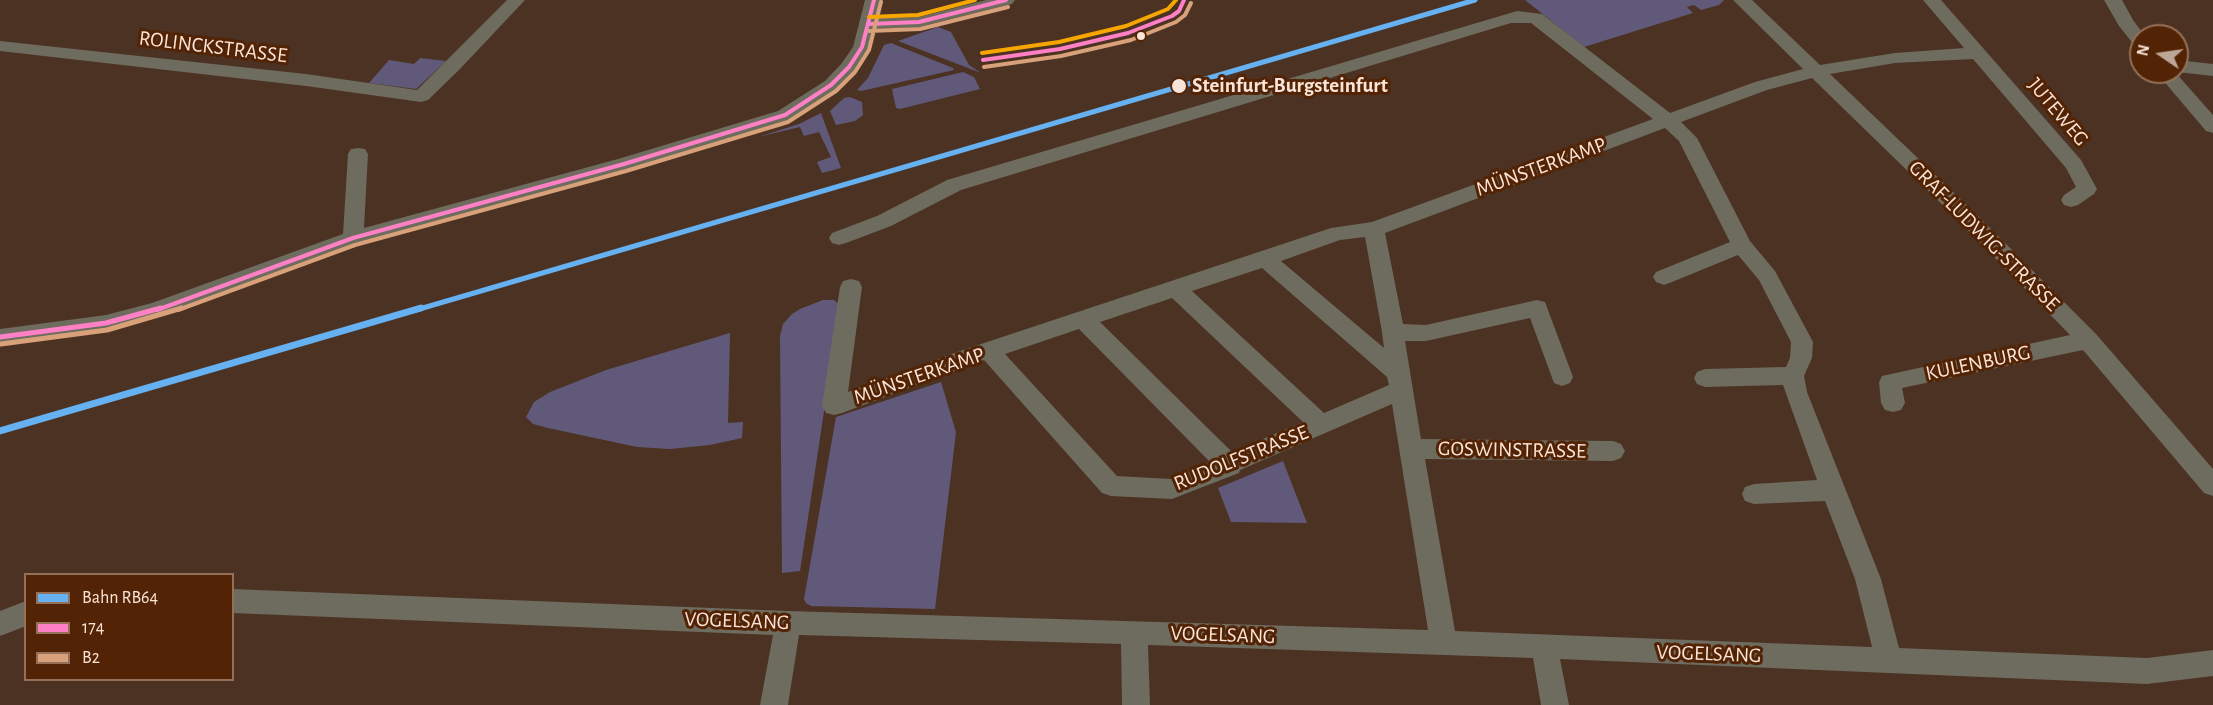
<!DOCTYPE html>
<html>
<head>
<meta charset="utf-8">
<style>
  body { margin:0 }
  #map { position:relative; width:2213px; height:705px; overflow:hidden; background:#4c3222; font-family:"Alegreya Sans",sans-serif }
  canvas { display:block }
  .legend { position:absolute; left:24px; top:573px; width:210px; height:108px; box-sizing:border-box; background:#522304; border:2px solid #957058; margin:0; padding:8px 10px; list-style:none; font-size:18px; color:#fae3d7 }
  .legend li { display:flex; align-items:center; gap:12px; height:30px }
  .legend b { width:30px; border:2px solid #957058 }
  .north { position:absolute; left:2129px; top:24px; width:60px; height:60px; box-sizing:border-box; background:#522304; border:2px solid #957058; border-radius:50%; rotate:283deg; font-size:16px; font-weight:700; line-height:24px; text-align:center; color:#fae3d7 }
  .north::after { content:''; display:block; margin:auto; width:21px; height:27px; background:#bda598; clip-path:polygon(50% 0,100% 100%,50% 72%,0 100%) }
</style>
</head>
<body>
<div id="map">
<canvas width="2213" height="705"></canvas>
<ul class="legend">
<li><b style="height:8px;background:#66b1f2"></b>Bahn RB64</li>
<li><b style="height:8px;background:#ff80c5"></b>174</li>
<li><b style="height:8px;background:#d9a179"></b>B2</li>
</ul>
<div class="north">N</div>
</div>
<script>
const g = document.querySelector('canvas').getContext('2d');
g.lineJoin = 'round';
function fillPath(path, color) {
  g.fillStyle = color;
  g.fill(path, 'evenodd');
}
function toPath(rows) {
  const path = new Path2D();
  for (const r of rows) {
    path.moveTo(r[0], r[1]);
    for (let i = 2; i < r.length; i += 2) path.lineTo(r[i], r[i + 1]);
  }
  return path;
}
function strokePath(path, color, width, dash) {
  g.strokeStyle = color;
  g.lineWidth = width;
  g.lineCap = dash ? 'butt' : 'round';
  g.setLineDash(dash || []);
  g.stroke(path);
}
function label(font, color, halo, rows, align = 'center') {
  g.font = font + ' "Alegreya Sans",sans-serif';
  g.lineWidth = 6;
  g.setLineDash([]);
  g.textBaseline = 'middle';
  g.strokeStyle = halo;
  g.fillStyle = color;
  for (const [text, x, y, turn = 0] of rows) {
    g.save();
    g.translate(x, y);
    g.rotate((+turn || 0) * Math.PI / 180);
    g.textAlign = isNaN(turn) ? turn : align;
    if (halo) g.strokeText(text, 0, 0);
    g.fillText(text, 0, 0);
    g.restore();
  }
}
const green = toPath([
  [1525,0,1724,0,1719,5,1701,10,1694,5,1687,7,1693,13,1584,47],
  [938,27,951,32,969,65,981,73,898,41],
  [891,43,953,68,954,70,861,91,857,90,868,78,884,45],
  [420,58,446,61,416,89,369,83,389,60,414,64],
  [963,72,974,77,980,89,900,109,896,108,892,89],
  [850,97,862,102,863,115,855,121,836,125,830,111,844,98],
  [821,113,841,168,822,173,817,162,831,157,819,132,804,136,800,127,758,137,799,124],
  [823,300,834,300,840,305,800,571,782,573,780,336,783,324,792,314,800,309],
  [730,333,728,423,743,422,742,438,710,445,670,449,637,447,548,428,533,424,526,417,534,402,550,392,606,370],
  [941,382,956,432,935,609,811,606,806,603,804,599,836,417],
  [1283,461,1307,523,1231,522,1218,488]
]);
const minor = toPath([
  [507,0,525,0,459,70,428,100,421,102,306,86,0,51,0,41,306,74,417,90,507,0],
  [865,0,883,0,878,18,919,17,986,0,1015,0,1012,4,919,27,875,29,871,47,855,71,837,89,792,119,631,169,359,244,156,318,106,331,0,345,0,329,106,315,152,303,343,234,348,154,351,149,358,148,365,149,368,154,364,228,618,159,778,111,825,81,842,63,853,47,865,0],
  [1733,0,1752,0,1820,65,1895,53,1964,48,1923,0,1941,0,2081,160,2097,189,2094,194,2078,205,2071,207,2064,205,2061,200,2064,195,2076,187,2066,168,1973,59,1895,63,1830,74,1973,211,2096,334,2213,469,2213,496,2204,493,2083,350,1902,388,1905,403,1901,410,1893,412,1885,410,1881,403,1879,382,1882,376,2070,335,1959,221,1812,78,1767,90,1681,122,1697,138,1750,241,1775,271,1813,342,1812,358,1804,376,1807,392,1881,579,1899,648,2147,658,2213,650,2213,676,2147,684,1560,659,1569,705,1541,705,1533,658,1148,645,1150,705,1122,705,1121,644,799,635,788,705,760,705,773,635,232,613,232,589,788,611,1428,630,1392,404,1240,470,1239,473,1172,499,1111,496,1102,493,984,360,842,413,834,415,826,413,822,406,840,287,843,281,851,279,859,281,862,287,848,392,960,351,1331,228,1372,222,1653,119,1531,23,1511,23,961,190,891,226,846,243,839,245,832,243,829,238,832,233,877,216,947,180,1517,11,1542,14,1670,113,1755,82,1803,69,1733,0],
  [1665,128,1679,141,1730,242,1656,272,1653,277,1656,282,1664,285,1672,282,1738,255,1759,280,1791,342,1790,358,1786,367,1705,369,1697,372,1694,378,1697,384,1705,387,1783,385,1817,480,1754,484,1745,487,1742,494,1745,501,1754,504,1825,501,1855,579,1872,647,1455,631,1425,459,1613,461,1621,458,1625,451,1621,444,1613,441,1421,439,1405,341,1426,341,1530,318,1554,383,1562,386,1570,383,1573,377,1545,302,1537,300,1426,325,1403,324,1385,233,1665,128],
  [1365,237,1382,332,1384,348,1281,261,1340,240,1365,237],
  [1262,268,1387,377,1389,385,1324,413,1192,291,1262,268],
  [1172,298,1303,422,1232,452,1100,322,1172,298],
  [1079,329,1210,462,1171,479,1117,476,1005,354,1079,329],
  [2104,0,2122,0,2133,20,2145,36,2141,36,2141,47,2135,46,2119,26,2104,0],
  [2177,60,2213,64,2213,76,2177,72,2177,60],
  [2156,72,2175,72,2213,115,2213,133,2206,131,2156,72],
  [26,601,26,626,0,636,0,611,26,601]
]);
const bus1Far1 = toPath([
  [869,24,919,22,1006,0],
  [983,60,1060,49,1128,33,1172,16,1179,11,1184,0],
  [157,310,353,238,624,164,785,115,831,85,849,67,862,47,874,0]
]);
const bus1 = toPath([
  [0,337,106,323,161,308]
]);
const bus2Far1 = toPath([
  [869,31,920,29,1008,7],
  [984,67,1061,56,1131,40,1176,22,1185,15,1191,3],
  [178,310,355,245,626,171,788,122,836,91,855,72,869,50,881,2]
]);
const bus2 = toPath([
  [1,344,107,330,182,308]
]);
const bus3 = toPath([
  [869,17,918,15,975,0],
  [982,53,1059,42,1126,26,1168,9,1176,0]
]);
const rail1Far1 = toPath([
  [416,310,1475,0]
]);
const rail1 = toPath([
  [0,431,421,308]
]);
const markers = [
  [1141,36,5,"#fae3d7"],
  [1179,86,8,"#fae3d7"]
];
const streetNames = [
  ["ROLINCKSTRASSE",213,47,7],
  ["JUTEWEG",2058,112,50],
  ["MÜNSTERKAMP",1541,167,-20],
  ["GRAF-LUDWIG-STRASSE",1984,236,45],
  ["KULENBURG",1978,363,-12],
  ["MÜNSTERKAMP",919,376,-19],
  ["GOSWINSTRASSE",1512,450,1],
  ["RUDOLFSTRASSE",1241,458,-22],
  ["VOGELSANG",737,621,2],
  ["VOGELSANG",1223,635,2],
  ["VOGELSANG",1709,654,2]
];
const stopNames = [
  ["Steinfurt-Burgsteinfurt",1192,86]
];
fillPath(green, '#60597a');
fillPath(minor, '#6e6b5f');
strokePath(bus1Far1, '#ff80c5', 4);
strokePath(bus1, '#ff80c5', 5);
strokePath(bus2Far1, '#d9a179', 4);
strokePath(bus2, '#d9a179', 5);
strokePath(bus3, '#f7a600', 4);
strokePath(rail1Far1, '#66b1f2', 5);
strokePath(rail1, '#66b1f2', 7);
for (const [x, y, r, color] of markers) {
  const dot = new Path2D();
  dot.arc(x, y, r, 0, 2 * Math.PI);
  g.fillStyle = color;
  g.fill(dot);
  strokePath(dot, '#522304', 2);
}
label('21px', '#fae3d7', '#522304', streetNames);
label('bold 21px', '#fae3d7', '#522304', stopNames, 'left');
</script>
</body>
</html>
